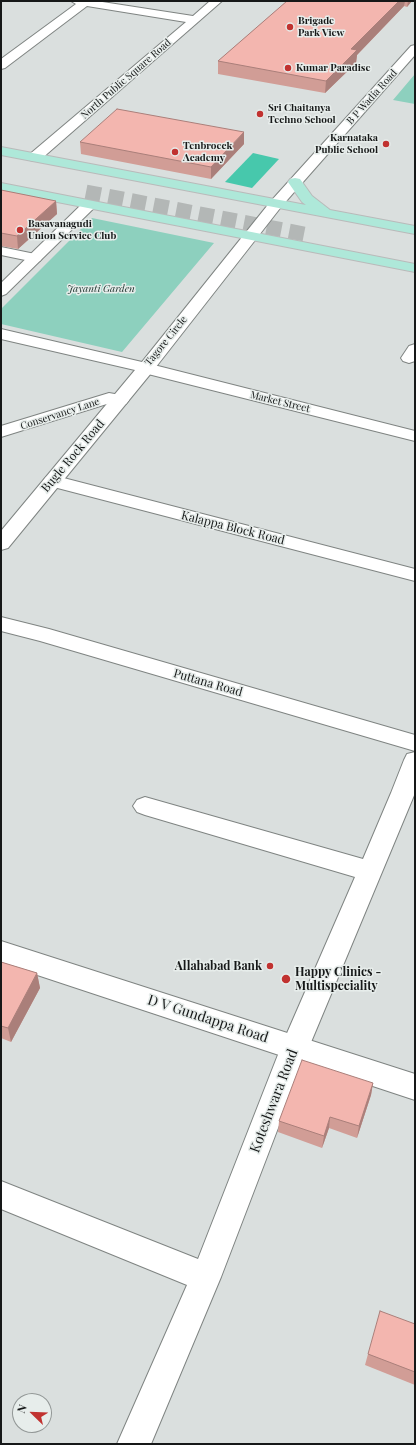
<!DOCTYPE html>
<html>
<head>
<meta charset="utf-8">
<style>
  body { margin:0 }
  #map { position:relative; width:416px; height:1445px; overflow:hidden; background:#dadfde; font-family:"Playfair Display",serif }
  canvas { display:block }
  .frame { position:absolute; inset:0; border:2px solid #161818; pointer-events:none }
  .north { position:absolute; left:12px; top:1393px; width:40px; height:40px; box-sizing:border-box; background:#e7edeb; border:1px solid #939897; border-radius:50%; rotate:293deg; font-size:11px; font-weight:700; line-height:16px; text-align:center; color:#161818 }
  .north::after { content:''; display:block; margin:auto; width:14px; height:18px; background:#c13230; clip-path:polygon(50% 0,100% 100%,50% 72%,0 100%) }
</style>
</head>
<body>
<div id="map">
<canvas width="416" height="1445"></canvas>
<div class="frame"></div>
<div class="north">N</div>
</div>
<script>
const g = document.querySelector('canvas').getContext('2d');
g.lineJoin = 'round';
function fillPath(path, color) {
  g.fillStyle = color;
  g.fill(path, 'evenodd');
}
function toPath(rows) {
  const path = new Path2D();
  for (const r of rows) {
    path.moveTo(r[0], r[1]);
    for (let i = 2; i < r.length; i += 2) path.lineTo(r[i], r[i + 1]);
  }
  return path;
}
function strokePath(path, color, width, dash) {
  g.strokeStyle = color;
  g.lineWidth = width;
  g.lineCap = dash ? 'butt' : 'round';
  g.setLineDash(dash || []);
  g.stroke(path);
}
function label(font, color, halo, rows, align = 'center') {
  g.font = font + ' "Playfair Display",serif';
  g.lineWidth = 3;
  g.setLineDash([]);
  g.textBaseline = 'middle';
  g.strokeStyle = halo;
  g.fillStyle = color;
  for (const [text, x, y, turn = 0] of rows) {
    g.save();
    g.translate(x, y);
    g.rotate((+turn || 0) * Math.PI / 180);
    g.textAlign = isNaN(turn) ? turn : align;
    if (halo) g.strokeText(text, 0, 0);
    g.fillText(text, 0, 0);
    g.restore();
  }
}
const green = toPath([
  [415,74,415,104,393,100],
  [92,218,214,243,122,352,1,324,1,309]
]);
const water = toPath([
  [253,153,279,159,252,188,225,182]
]);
const primaryTunnel = toPath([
  [86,192,304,234]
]);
const minor = toPath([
  [71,1,96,1,193,16,210,1,222,1,40,160,35,161,30,160,28,157,30,154,186,22,87,6,5,68,1,69,1,59,76,4,71,1],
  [1,247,40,255,42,258,40,261,35,262,1,255,1,247],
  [415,344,415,361,409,363,403,361,401,358,409,346,415,344],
  [146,363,415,431,415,441,140,372,138,368,140,364,146,363],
  [109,393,126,396,129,400,126,404,120,405,110,403,1,437,1,426,109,393],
  [52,475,415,569,415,581,46,485,43,481,46,477,52,475],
  [1,617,49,629,415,735,415,751,40,641,1,631,1,617],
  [415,752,415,793,309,1047,221,1277,151,1444,117,1444,187,1285,1,1209,1,1181,198,1259,281,1047,355,877,145,815,137,812,133,806,137,800,145,797,363,859,391,793,404,760,407,754,415,752]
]);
const tertiary = toPath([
  [415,45,415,55,281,207,152,372,8,548,1,550,1,531,135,370,1,339,1,329,142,362,271,201,411,46,415,45],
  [89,201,94,202,96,205,94,208,6,294,1,296,1,283,84,202,89,201],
  [1,941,415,1074,415,1100,1,963,1,941]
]);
const primary = toPath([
  [1,147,306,205,302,202,288,182,290,179,295,178,300,179,312,196,330,210,415,226,415,234,1,155,1,147],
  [1,183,415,264,415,272,1,191,1,183]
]);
const wall = toPath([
  [287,1,412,1,407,7,404,6,357,55,356,63,325,93,218,74,218,61],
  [80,142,244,144,211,179,81,154],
  [1,190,56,201,57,214,18,249,1,246],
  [1,962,37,973,40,988,11,1042,1,1038],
  [373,1083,371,1095,357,1138,329,1128,322,1148,278,1132,279,1121],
  [415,1324,415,1385,365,1365,368,1354]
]);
const shadedWall = toPath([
  [399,1,405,1,404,6,357,55,356,63,325,93,326,81,351,49],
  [408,1,412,1,407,7],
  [244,132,244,144,211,179,211,167],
  [56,201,57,214,18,249,17,236],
  [37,973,40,988,11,1042,8,1028],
  [373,1083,371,1095,357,1138,359,1126],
  [330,1117,329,1128,322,1148,324,1136]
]);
const building = toPath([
  [287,1,399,1,351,49,357,50,326,81,218,61,287,1],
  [117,109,244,132,211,167,80,142,117,109],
  [1,190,56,201,17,236,1,233,1,190],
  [1,962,37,973,8,1028,1,1026,1,962],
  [302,1060,373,1083,359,1126,330,1117,324,1136,279,1121,302,1060],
  [380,1311,415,1324,415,1372,368,1354,380,1311]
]);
const markers = [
  [290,27,4,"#c13230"],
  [288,68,4,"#c13230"],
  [260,114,4,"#c13230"],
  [386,144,4,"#c13230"],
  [175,152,4,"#c13230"],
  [20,230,4,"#c13230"],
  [270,966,4,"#c13230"],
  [286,979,5,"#c13230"]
];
const farPoinames = [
  ["Brigade",298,21],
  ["Park View",298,33],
  ["Kumar Paradise",296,68],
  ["Sri Chaitanya",268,108],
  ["Techno School",268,120],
  ["Karnataka",378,138,"right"],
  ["Public School",378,150,"right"],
  ["Tenbroeck",183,146],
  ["Academy",183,158],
  ["Basavanagudi",28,224],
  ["Union Service Club",28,236]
];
const farStreetnames = [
  ["North Public Square Road",126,79,-41],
  ["B P Wadia Road",372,97,-48],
  ["Tagore Circle",166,341,-51],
  ["Market Street",280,402,14],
  ["Conservancy Lane",60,414,-18]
];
const farParknames = [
  ["Jayanti Garden",101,289]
];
const streetNames = [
  ["Bugle Rock Road",73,456,-50],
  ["Kalappa Block Road",233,528,14],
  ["Puttana Road",208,683,16]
];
const poiNames = [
  ["Allahabad Bank",262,966],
  ["Happy Clinics -",295,972,"left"],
  ["Multispeciality",295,986,"left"]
];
const nearStreetnames = [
  ["D V Gundappa Road",208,1019,18],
  ["Koteshwara Road",274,1101,-69]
];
fillPath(green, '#8dd0be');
fillPath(water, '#47c8ac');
strokePath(primaryTunnel, '#b3b7b6', 15, [15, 8]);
strokePath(minor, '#7f8482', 2);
strokePath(tertiary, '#7f8482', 2);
strokePath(primary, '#b9baba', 2);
fillPath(minor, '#fff');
fillPath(tertiary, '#fff');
fillPath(primary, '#aee8d9');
fillPath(wall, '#d19d96');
fillPath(shadedWall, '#aa7f7a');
fillPath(building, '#f3b6af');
strokePath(building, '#aa7f7a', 1);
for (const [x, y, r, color] of markers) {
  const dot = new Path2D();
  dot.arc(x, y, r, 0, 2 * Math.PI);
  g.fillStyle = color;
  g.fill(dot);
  strokePath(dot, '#e7edeb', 1.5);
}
label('bold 10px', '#161818', '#e7edeb', farPoinames, 'left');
label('10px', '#161818', '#e7edeb', farStreetnames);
label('italic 10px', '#1a302a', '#e7edeb', farParknames);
label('12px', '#161818', '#e7edeb', streetNames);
label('bold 12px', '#161818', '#e7edeb', poiNames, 'right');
label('14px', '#161818', '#e7edeb', nearStreetnames);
</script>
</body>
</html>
